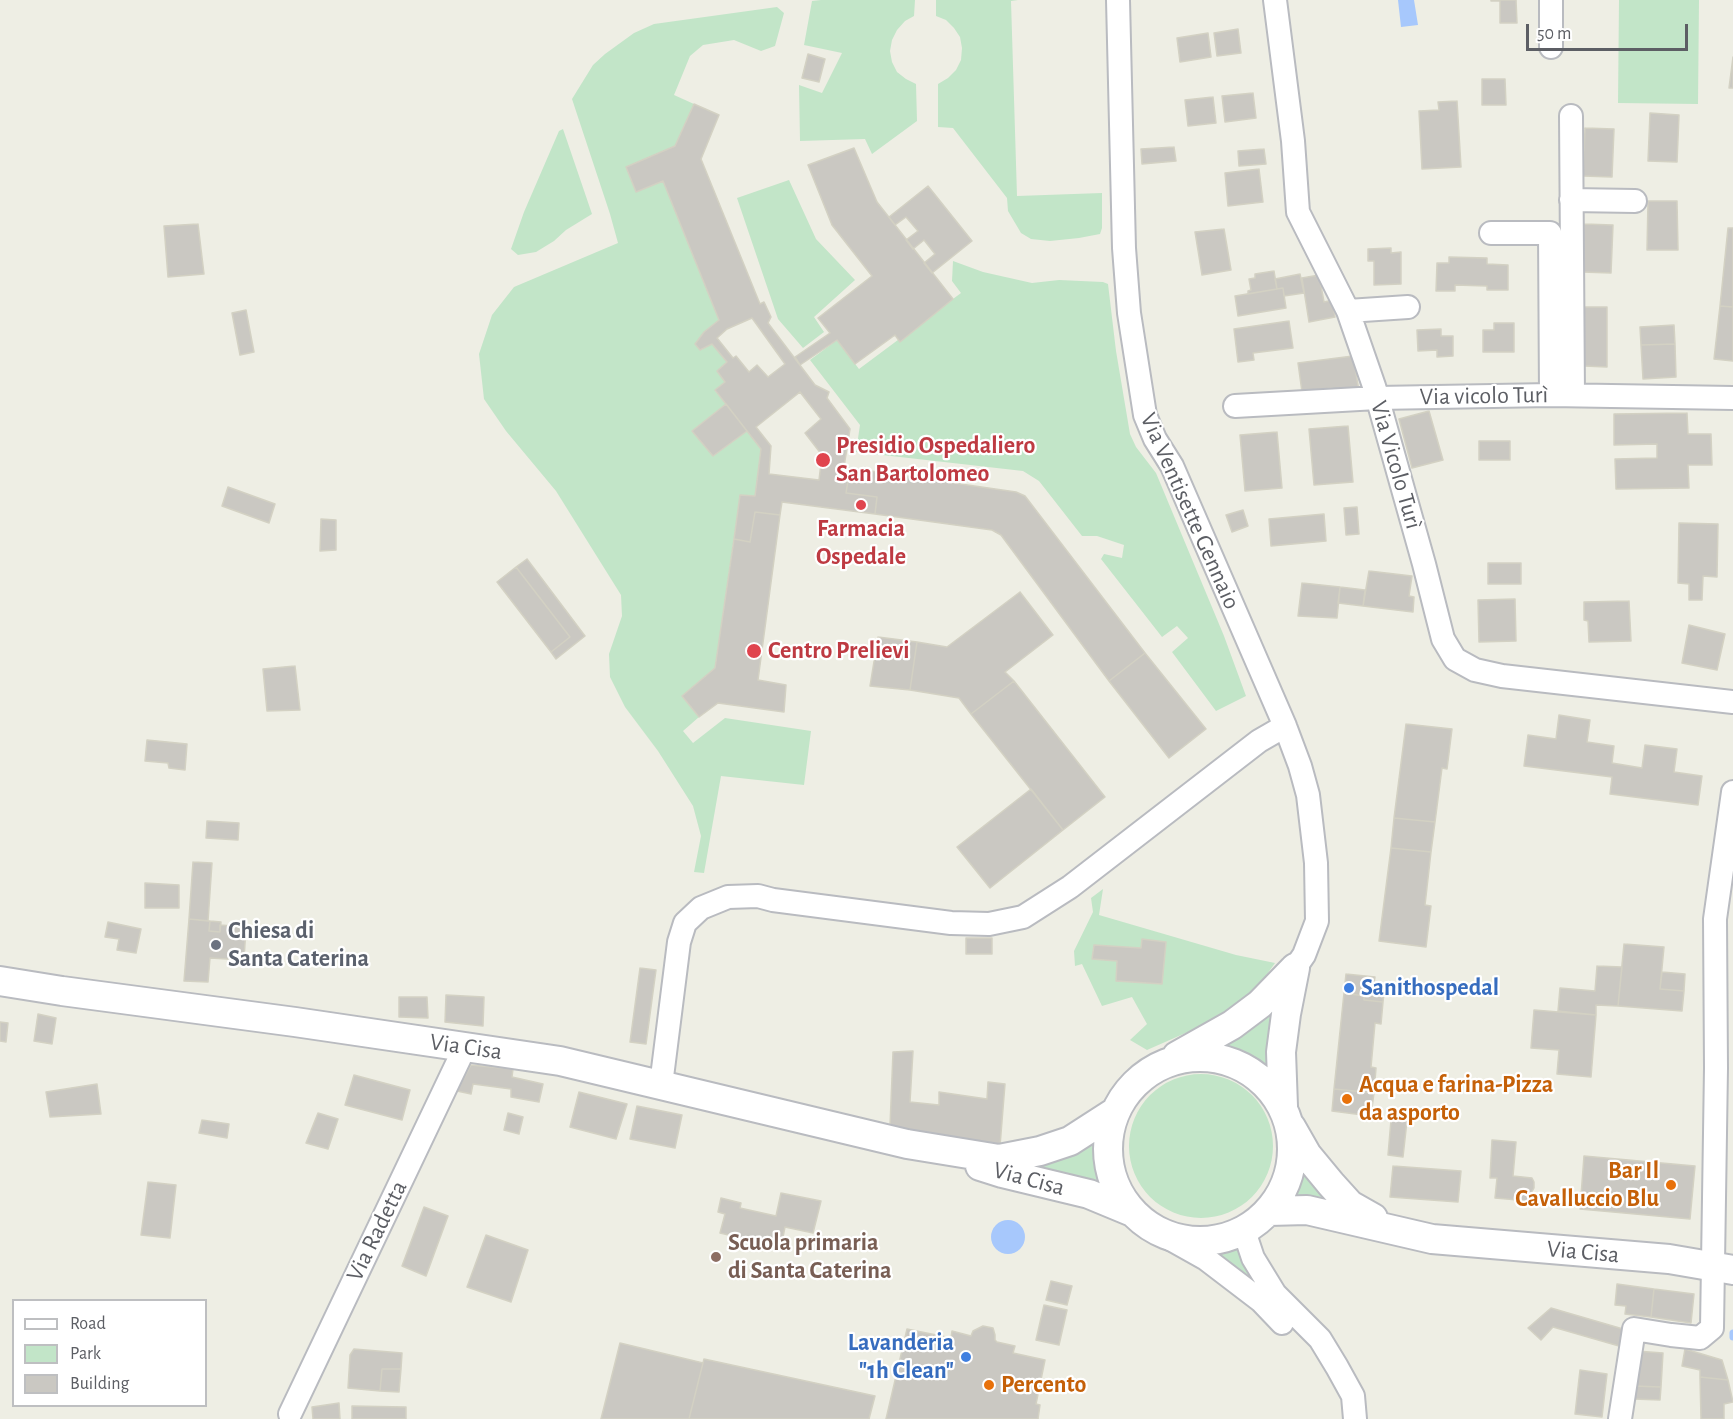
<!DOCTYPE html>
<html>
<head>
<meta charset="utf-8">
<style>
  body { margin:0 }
  #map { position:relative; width:1733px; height:1419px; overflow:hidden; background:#eeeee4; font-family:"Alegreya Sans",sans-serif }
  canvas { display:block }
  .legend { position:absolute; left:12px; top:1299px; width:195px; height:108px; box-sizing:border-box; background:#fff; border:2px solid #bebfc1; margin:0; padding:8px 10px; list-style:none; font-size:18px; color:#5c5e64 }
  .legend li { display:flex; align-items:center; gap:12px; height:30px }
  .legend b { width:30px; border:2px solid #bebfc1 }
  .scale { position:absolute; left:1526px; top:24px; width:162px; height:27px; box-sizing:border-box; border:3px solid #5c5e64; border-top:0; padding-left:8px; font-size:18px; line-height:21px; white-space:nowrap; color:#5c5e64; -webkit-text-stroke:4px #fff; paint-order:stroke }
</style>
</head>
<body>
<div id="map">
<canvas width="1733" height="1419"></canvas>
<ul class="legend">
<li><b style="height:8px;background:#fff"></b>Road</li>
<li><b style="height:16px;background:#c2e5c8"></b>Park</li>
<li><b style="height:16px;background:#cac8c2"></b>Building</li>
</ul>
<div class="scale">50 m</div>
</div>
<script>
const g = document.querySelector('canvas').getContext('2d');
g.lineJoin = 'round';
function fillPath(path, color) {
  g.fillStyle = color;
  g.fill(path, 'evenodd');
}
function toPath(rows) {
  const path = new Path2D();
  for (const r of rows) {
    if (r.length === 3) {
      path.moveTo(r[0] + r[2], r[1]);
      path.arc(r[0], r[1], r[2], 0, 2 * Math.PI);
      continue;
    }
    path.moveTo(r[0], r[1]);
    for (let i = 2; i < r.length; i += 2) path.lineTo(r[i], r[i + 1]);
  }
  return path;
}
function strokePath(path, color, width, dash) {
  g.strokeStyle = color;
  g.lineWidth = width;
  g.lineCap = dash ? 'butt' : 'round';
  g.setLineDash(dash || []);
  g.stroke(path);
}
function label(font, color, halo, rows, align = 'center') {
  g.font = font + ' "Alegreya Sans",sans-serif';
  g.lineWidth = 4.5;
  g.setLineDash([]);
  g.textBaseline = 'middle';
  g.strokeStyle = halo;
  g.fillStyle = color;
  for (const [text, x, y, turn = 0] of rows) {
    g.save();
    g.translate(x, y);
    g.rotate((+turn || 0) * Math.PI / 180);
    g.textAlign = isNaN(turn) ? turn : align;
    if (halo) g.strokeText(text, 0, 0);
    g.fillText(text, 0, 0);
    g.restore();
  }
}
const green = toPath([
  [821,0,915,0,914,16,905,21,897,30,892,40,890,51,892,62,897,72,906,79,916,84,917,121,872,154,865,139,800,141,799,85,822,93,842,53,804,45,812,1],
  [936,0,1018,0,1011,1,1017,196,1102,193,1102,228,1100,234,1079,238,1050,241,1031,239,1021,233,1008,211,1007,198,953,128,938,127,938,84,948,78,956,70,961,60,962,48,960,37,954,28,946,20,936,16],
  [1619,0,1699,0,1698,104,1618,103],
  [777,7,784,13,775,46,761,51,734,40,703,45,690,56,674,95,694,104,675,146,626,167,636,192,663,181,719,320,704,332,695,344,701,350,712,344,727,362,717,371,725,382,715,391,726,404,693,432,713,456,747,431,761,449,755,496,740,496,715,668,683,696,699,717,683,731,693,743,725,718,811,731,804,785,721,776,704,873,694,872,701,836,693,806,658,751,625,707,610,677,609,654,622,616,621,595,556,491,506,431,484,399,479,354,492,315,514,287,618,243,610,214,572,99,593,65,605,54,634,33,654,24],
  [563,129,592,214,566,230,554,241,536,252,518,255,511,249,524,212,559,131],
  [789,180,816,239,855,280,814,317,824,332,803,348,778,319,737,198],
  [953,261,983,272,1032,283,1059,280,1103,282,1108,284,1116,351,1130,434,1136,447,1156,473,1224,636,1246,696,1216,711,1172,652,1188,638,1177,626,1162,637,1101,559,1104,554,1122,558,1124,545,1097,536,1082,536,1039,481,1023,471,856,452,860,425,810,360,837,340,859,369,961,293,952,281],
  [1103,889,1099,915,1236,955,1275,963,1253,994,1224,1016,1147,1050,1130,1040,1147,1024,1132,997,1102,1006,1082,964,1075,966,1074,951,1093,912,1091,898],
  [1142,939,1166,942,1162,984,1116,981,1117,961,1093,959,1094,945,1141,948],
  [1286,987,1270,1071,1258,1059,1242,1050,1216,1044],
  [1201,1146,72],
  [1096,1141,1097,1159,1102,1176,1111,1195,1023,1163],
  [1304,1166,1346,1211,1291,1197],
  [1241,1241,1265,1289,1207,1251]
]);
const water = toPath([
  [1398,0,1414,0,1418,25,1401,27],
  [1008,1237,17]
]);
const stream = toPath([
  [1733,1333,1733,1337]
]);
const building = toPath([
  [1491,0,1516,0,1517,23,1500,23,1500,1,1491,1,1491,0],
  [1238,29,1241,53,1217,56,1214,33,1238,29],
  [1208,33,1211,57,1180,62,1177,38,1208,33],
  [808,54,825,59,819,82,802,78,808,54],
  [1733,57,1733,88,1729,88,1733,57],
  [1482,79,1505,79,1506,105,1482,105,1482,79],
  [1253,93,1256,118,1225,122,1222,96,1253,93],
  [1213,97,1216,123,1188,126,1185,100,1213,97],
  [1457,101,1461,167,1422,169,1419,111,1439,110,1438,102,1457,101],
  [694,104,719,115,701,159,760,304,764,302,771,317,768,323,815,385,829,392,827,398,850,429,844,467,850,468,846,493,877,497,875,514,782,502,780,515,755,512,750,542,734,539,740,495,755,496,761,449,715,390,725,382,717,371,727,362,712,344,700,350,695,344,704,332,719,320,663,181,636,192,626,167,675,146,694,104],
  [752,318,785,364,768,377,757,365,749,372,736,356,733,358,717,338,727,329,752,318],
  [800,392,821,419,805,433,822,455,819,480,769,474,771,446,756,427,800,392],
  [1650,113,1679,115,1677,162,1648,161,1650,113],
  [1585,128,1614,129,1612,177,1583,176,1585,128],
  [1174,147,1176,161,1142,164,1141,149,1174,147],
  [854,148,877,202,953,299,900,342,895,335,855,364,837,340,800,365,795,357,830,333,818,318,872,276,832,225,808,165,854,148],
  [1264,149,1266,164,1239,166,1238,151,1264,149],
  [1259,169,1263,202,1228,206,1225,173,1259,169],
  [928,186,972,241,932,273,924,263,935,254,924,240,913,249,906,240,918,231,906,217,895,225,889,217,928,186],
  [1648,201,1677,201,1678,250,1647,250,1648,201],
  [198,224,204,274,168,277,164,226,198,224],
  [1584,224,1613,225,1611,273,1582,272,1584,224],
  [1728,228,1733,228,1733,307,1720,306,1728,228],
  [1224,229,1231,270,1202,275,1195,232,1224,229],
  [1391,248,1391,253,1401,252,1401,284,1374,285,1374,261,1368,261,1368,249,1391,248],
  [1449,257,1487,258,1487,264,1508,265,1508,290,1487,290,1487,286,1455,285,1455,291,1436,291,1437,263,1449,263,1449,257],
  [1274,271,1277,289,1248,294,1248,291,1251,290,1249,279,1255,278,1255,274,1274,271],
  [1300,274,1304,293,1284,296,1283,288,1277,289,1275,279,1300,274],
  [1319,275,1324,302,1338,299,1339,310,1334,311,1335,317,1309,322,1302,278,1319,275],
  [1283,288,1286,308,1238,316,1235,296,1283,288],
  [1720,306,1733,307,1733,361,1714,359,1720,306],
  [1584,307,1607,307,1607,367,1584,366,1584,307],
  [246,310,254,352,240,355,232,313,246,310],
  [1289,321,1293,348,1253,353,1254,360,1238,362,1234,329,1289,321],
  [1494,323,1514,323,1514,352,1483,352,1483,330,1494,330,1494,323],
  [1674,325,1675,344,1641,345,1640,327,1674,325],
  [1441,329,1441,336,1453,336,1453,356,1437,357,1437,350,1418,351,1417,330,1441,329],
  [1675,344,1676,377,1643,379,1641,345,1675,344],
  [1353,356,1359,391,1335,395,1332,388,1302,392,1298,363,1353,356],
  [726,404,747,431,713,456,692,431,726,404],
  [1429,411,1443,460,1412,468,1399,419,1429,411],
  [1687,413,1688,434,1711,434,1712,465,1688,465,1689,488,1616,489,1615,459,1657,458,1657,444,1614,445,1614,414,1687,413],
  [1348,426,1353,482,1314,485,1309,429,1348,426],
  [1277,432,1282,488,1245,491,1240,435,1277,432],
  [1479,441,1510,441,1510,460,1479,460,1479,441],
  [850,468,1016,492,1025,496,1145,653,1109,681,1001,535,992,530,875,514,877,497,846,493,850,468],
  [228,487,275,504,269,523,222,506,228,487],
  [1357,507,1359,534,1346,535,1344,508,1357,507],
  [1243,510,1248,526,1232,532,1226,515,1243,510],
  [755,512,780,515,758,680,786,685,784,712,718,703,699,717,682,696,715,668,734,539,750,542,755,512],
  [1324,514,1326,541,1271,546,1269,519,1324,514],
  [321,519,336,520,336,550,320,551,321,519],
  [1679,523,1718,524,1717,577,1703,576,1702,600,1689,600,1689,584,1678,583,1679,523],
  [527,559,585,636,556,659,551,652,570,637,516,567,527,559],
  [1488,563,1521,563,1521,584,1488,584,1488,563],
  [516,567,570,637,551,652,497,582,516,567],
  [1369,571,1412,576,1409,596,1414,597,1413,612,1363,606,1369,571],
  [1302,583,1340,587,1337,618,1298,616,1302,583],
  [1340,587,1365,590,1363,606,1338,603,1340,587],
  [1020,592,1053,635,1005,672,1014,681,971,714,959,698,910,690,917,642,947,647,1020,592],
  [1515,599,1516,641,1479,642,1478,600,1515,599],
  [1629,601,1631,641,1589,642,1588,621,1584,620,1584,602,1629,601],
  [1689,625,1725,634,1717,670,1682,663,1689,625],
  [878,637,917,642,910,690,870,686,878,637],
  [1145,653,1206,729,1169,758,1109,681,1145,653],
  [295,666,300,710,267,711,263,669,295,666],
  [1014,681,1105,797,1063,830,971,714,1014,681],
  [1559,715,1590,720,1587,742,1614,746,1612,763,1642,768,1645,745,1677,749,1674,772,1702,776,1698,805,1610,794,1612,777,1524,766,1528,735,1556,739,1559,715],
  [1406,724,1452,729,1447,769,1442,768,1435,822,1394,818,1406,724],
  [147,740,187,744,185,770,169,768,168,763,145,761,147,740],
  [1031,789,1063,830,990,888,957,847,1031,789],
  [1394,818,1435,822,1431,852,1391,848,1394,818],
  [207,821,239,823,238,840,206,838,207,821],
  [1391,848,1431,852,1425,905,1431,906,1426,947,1379,941,1391,848],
  [193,862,212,863,208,921,189,919,193,862],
  [145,883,179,885,179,908,145,908,145,883],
  [189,919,210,921,209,931,220,932,220,925,246,927,244,960,210,958,208,982,184,981,189,919],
  [210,921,221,922,220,932,209,931,210,921],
  [108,922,141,929,136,953,117,950,119,939,105,937,108,922],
  [966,938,992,938,992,954,966,954,966,938],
  [1142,939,1166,942,1162,984,1116,981,1117,961,1092,959,1094,945,1141,948,1142,939],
  [1624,944,1664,947,1660,989,1684,991,1682,1011,1618,1006,1624,944],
  [1597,966,1622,967,1618,1006,1596,1005,1596,1015,1558,1011,1560,988,1595,991,1597,966],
  [640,968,656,970,646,1044,630,1042,640,968],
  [1662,972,1685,974,1684,991,1660,989,1662,972],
  [1346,974,1375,977,1374,983,1385,984,1383,1002,1364,1000,1364,996,1344,993,1346,974],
  [1344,993,1364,996,1364,1000,1383,1002,1381,1024,1375,1023,1371,1067,1376,1068,1374,1093,1334,1089,1344,993],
  [446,995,484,997,483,1026,445,1022,446,995],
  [399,997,427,997,428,1018,399,1017,399,997],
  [1534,1010,1596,1015,1591,1077,1557,1074,1559,1050,1531,1048,1534,1010],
  [38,1014,56,1018,52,1044,34,1041,38,1014],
  [0,1022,8,1023,6,1042,0,1041,0,1022],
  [913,1051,910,1102,939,1105,939,1092,987,1099,988,1082,1005,1084,1000,1146,890,1126,893,1052,913,1051],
  [471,1065,512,1069,513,1069,512,1077,543,1084,539,1102,511,1097,511,1089,473,1084,471,1094,457,1091,471,1065],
  [354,1075,410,1090,402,1120,345,1105,354,1075],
  [97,1084,101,1114,50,1117,46,1092,97,1084],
  [1334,1089,1374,1093,1372,1108,1363,1107,1363,1115,1332,1111,1334,1089],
  [579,1092,627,1104,616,1139,570,1127,579,1092],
  [637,1106,682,1115,675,1148,630,1139,637,1106],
  [318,1113,338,1119,328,1149,306,1143,318,1113],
  [508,1113,523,1117,519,1134,504,1130,508,1113],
  [202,1120,229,1124,227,1138,199,1133,202,1120],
  [1391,1120,1407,1121,1403,1157,1388,1155,1391,1120],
  [1492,1140,1516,1142,1513,1176,1532,1178,1534,1182,1534,1188,1530,1195,1529,1201,1495,1198,1497,1178,1490,1178,1492,1140],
  [1584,1156,1695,1166,1690,1219,1580,1209,1584,1156],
  [1393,1166,1461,1171,1458,1202,1390,1197,1393,1166],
  [148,1182,176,1185,170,1238,141,1235,148,1182],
  [781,1193,821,1201,813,1233,785,1227,781,1247,720,1233,725,1214,718,1212,721,1198,741,1203,740,1208,776,1216,781,1193],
  [424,1207,448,1216,426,1276,402,1266,424,1207],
  [486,1235,528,1250,511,1302,467,1287,486,1235],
  [1051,1281,1072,1286,1067,1305,1046,1300,1051,1281],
  [1617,1284,1654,1289,1651,1317,1625,1314,1626,1306,1615,1305,1617,1284],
  [1654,1289,1694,1294,1691,1323,1651,1317,1654,1289],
  [1044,1305,1067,1310,1059,1345,1036,1340,1044,1305],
  [1551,1308,1623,1329,1619,1346,1553,1327,1541,1340,1528,1328,1551,1308],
  [983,1326,993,1328,995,1335,995,1340,997,1342,1015,1346,1013,1353,1045,1360,1036,1404,1040,1405,1038,1419,886,1419,907,1329,951,1338,952,1331,971,1336,973,1331,983,1326],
  [620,1343,703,1363,689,1419,601,1419,620,1343],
  [354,1349,402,1353,401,1369,382,1369,380,1391,348,1388,350,1355,354,1349],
  [1685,1349,1722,1360,1728,1380,1700,1377,1700,1370,1682,1366,1685,1349],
  [1636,1351,1663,1353,1661,1387,1634,1386,1636,1351],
  [704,1359,875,1396,869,1419,689,1419,704,1359],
  [382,1369,401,1369,399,1392,380,1391,382,1369],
  [1580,1370,1607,1374,1602,1417,1575,1414,1580,1370],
  [1700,1377,1728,1380,1733,1402,1724,1404,1724,1419,1701,1419,1700,1377],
  [1634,1386,1661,1387,1660,1400,1634,1399,1634,1386],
  [339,1403,340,1419,313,1419,312,1407,339,1403],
  [352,1406,406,1407,406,1419,352,1419,352,1406]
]);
const minor = toPath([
  [1118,0,1124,248,1129,313,1145,415,1155,439,1172,466,1285,726,1300,766,1308,795,1316,863,1317,921,1304,955,1295,968],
  [1275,0,1293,141,1298,212,1348,311,1374,386,1424,564,1443,639,1455,659,1475,670,1502,676,1733,702],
  [1551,0,1551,47],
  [1571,116,1573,395],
  [1571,200,1635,201],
  [1491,233,1550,233,1551,395],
  [1348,311,1408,307],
  [1235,406,1377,398,1551,395,1733,398],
  [661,1085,679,942,685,923,701,908,728,897,758,896,773,900,951,923,989,924,1023,917,1070,887,1259,741,1285,726],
  [1244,1231,1253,1258,1275,1294,1320,1339,1337,1367,1353,1396,1355,1419],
  [1165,1236,1206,1259,1261,1301,1282,1323],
  [290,1414,465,1047],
  [1620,1419,1634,1329,1671,1335,1700,1338,1712,1328,1716,1068,1715,919,1733,792]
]);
const tertiary = toPath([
  [0,981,62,991,295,1022,560,1061,907,1144,999,1159,1040,1151,1070,1141,1115,1112],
  [1177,1056,1232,1025,1260,1004,1295,968],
  [1200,1149,92],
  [1283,1106,1281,1052,1286,1014,1295,968],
  [1291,1127,1307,1155,1331,1184,1350,1205,1373,1218],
  [980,1166,1002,1173,1089,1194,1130,1211],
  [1269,1211,1307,1210,1432,1239,1669,1259,1733,1270]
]);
const markers = [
  [823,460,8,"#e0444e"],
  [861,505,6,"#e0444e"],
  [754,651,8,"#e0444e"],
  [216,945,6,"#6b7280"],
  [1349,988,6,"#3f7fe0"],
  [1347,1099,6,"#e8710a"],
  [1671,1185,6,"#e8710a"],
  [716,1257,6,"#8d6e63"],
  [966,1357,6,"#3f7fe0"],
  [989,1385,6,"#e8710a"]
];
const streetNames = [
  ["Via vicolo Turì",1484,396,-1],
  ["Via Vicolo Turì",1396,465,74],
  ["Via Ventisette Gennaio",1190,511,66],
  ["Via Cisa",466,1047,8],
  ["Via Cisa",1029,1179,15],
  ["Via Radetta",377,1231,-64],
  ["Via Cisa",1583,1252,5]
];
const healthNames = [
  ["Presidio Ospedaliero",836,446],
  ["San Bartolomeo",836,474],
  ["Farmacia",861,529,"center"],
  ["Ospedale",861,557,"center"],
  ["Centro Prelievi",768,651]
];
const worshipNames = [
  ["Chiesa di",228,931],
  ["Santa Caterina",228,959]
];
const shopNames = [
  ["Sanithospedal",1361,988],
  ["Lavanderia",954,1343,"right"],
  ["\"1h Clean\"",954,1371,"right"]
];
const foodNames = [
  ["Acqua e farina-Pizza",1359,1085],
  ["da asporto",1359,1113],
  ["Bar Il",1659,1171,"right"],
  ["Cavalluccio Blu",1659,1199,"right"],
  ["Percento",1001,1385]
];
const educationNames = [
  ["Scuola primaria",728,1243],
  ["di Santa Caterina",728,1271]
];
fillPath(green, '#c2e5c8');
fillPath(water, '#a7c8fc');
strokePath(stream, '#a7c8fc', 7);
fillPath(building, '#cac8c2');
strokePath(building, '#d3d1c3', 1.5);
strokePath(minor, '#b9bbc0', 26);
strokePath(tertiary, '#b9bbc0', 32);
strokePath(minor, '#fff', 22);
strokePath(tertiary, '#fff', 28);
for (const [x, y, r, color] of markers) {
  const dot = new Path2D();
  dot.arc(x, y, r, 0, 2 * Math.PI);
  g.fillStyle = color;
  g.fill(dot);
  strokePath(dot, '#fff', 2);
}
label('24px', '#5c5e64', '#fff', streetNames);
label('bold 24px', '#be3a42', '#fff', healthNames, 'left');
label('bold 24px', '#5b616d', '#fff', worshipNames, 'left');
label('bold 24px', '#366cbe', '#fff', shopNames, 'left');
label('bold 24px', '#c56008', '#fff', foodNames, 'left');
label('bold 24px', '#785e54', '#fff', educationNames, 'left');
</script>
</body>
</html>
